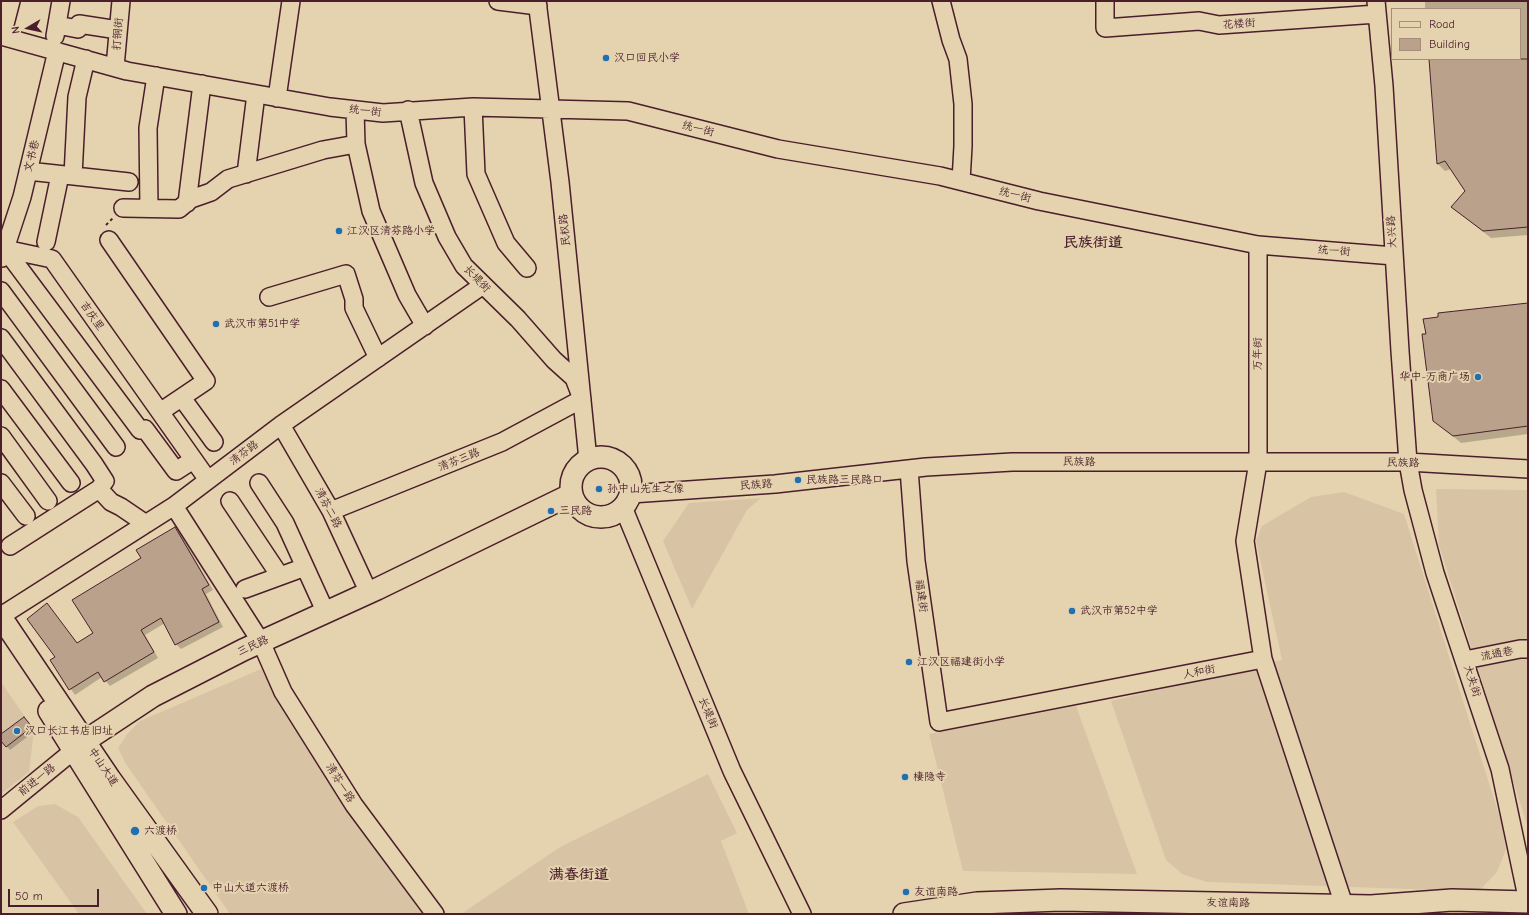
<!DOCTYPE html>
<html>
<head>
<meta charset="utf-8">
<style>
  body { margin:0 }
  #map { position:relative; width:1529px; height:915px; overflow:hidden; background:#e5d3b0; font-family:"Comic Neue",sans-serif }
  canvas { display:block }
  .frame { position:absolute; inset:0; border:2px solid #4a1f2b; pointer-events:none }
  .legend { position:absolute; left:1391px; top:8px; width:130px; height:52px; box-sizing:border-box; background:#e5d3b0; border:1px solid #a78b7b; margin:0; padding:5px 7px; list-style:none; font-size:12px; color:#4a1f2b }
  .legend li { display:flex; align-items:center; gap:8px; height:20px }
  .legend b { width:20px; border:1px solid #a78b7b }
  .north { position:absolute; left:8px; top:8px; width:40px; height:40px; -webkit-text-stroke:3px #e5d3b0; paint-order:stroke; rotate:261deg; font-size:11px; font-weight:700; line-height:16px; text-align:center; color:#4a1f2b }
  .north::after { content:''; display:block; margin:auto; width:14px; height:18px; background:#4a1f2b; clip-path:polygon(50% 0,100% 100%,50% 72%,0 100%) }
  .scale { position:absolute; left:8px; top:889px; width:91px; height:18px; box-sizing:border-box; border:2px solid #4a1f2b; border-top:0; padding-left:5px; font-size:12px; line-height:14px; white-space:nowrap; color:#4a1f2b; -webkit-text-stroke:3px #e5d3b0; paint-order:stroke }
</style>
</head>
<body>
<div id="map">
<canvas width="1529" height="915"></canvas>
<div class="frame"></div>
<ul class="legend">
<li><b style="height:5px;background:#e5d3b0"></b>Road</li>
<li><b style="height:11px;background:#baa18b"></b>Building</li>
</ul>
<div class="north">N</div>
<div class="scale">50 m</div>
</div>
<script>
const g = document.querySelector('canvas').getContext('2d');
g.lineJoin = 'round';
function fillPath(path, color) {
  g.fillStyle = color;
  g.fill(path, 'evenodd');
}
function toPath(rows) {
  const path = new Path2D();
  for (const r of rows) {
    if (r.length === 3) {
      path.moveTo(r[0] + r[2], r[1]);
      path.arc(r[0], r[1], r[2], 0, 2 * Math.PI);
      continue;
    }
    path.moveTo(r[0], r[1]);
    for (let i = 2; i < r.length; i += 2) path.lineTo(r[i], r[i + 1]);
  }
  return path;
}
function strokePath(path, color, width, dash) {
  g.strokeStyle = color;
  g.lineWidth = width;
  g.lineCap = dash ? 'butt' : 'round';
  g.setLineDash(dash || []);
  g.stroke(path);
}
function label(font, color, halo, rows, align = 'center') {
  g.font = font + ' "Comic Neue","LXGW WenKai TC",sans-serif';
  g.lineWidth = 4;
  g.setLineDash([]);
  g.textBaseline = 'middle';
  g.strokeStyle = halo;
  g.fillStyle = color;
  for (const [text, x, y, turn = 0] of rows) {
    g.save();
    g.translate(x, y);
    g.rotate((+turn || 0) * Math.PI / 180);
    g.textAlign = isNaN(turn) ? turn : align;
    if (halo) g.strokeText(text, 0, 0);
    g.fillText(text, 0, 0);
    g.restore();
  }
}
const built = toPath([
  [1436,489,1528,490,1528,828,1439,545],
  [1344,492,1404,514,1501,821,1506,849,1497,872,1481,889,1466,891,1207,882,1182,874,1166,860,1111,701,1282,660,1256,541,1262,526,1311,497],
  [761,498,747,510,692,609,663,541,689,503],
  [261,669,417,900,427,914,230,914,126,764,118,748,128,733,140,721],
  [1,682,34,730,29,772,1,794],
  [1076,706,1137,874,963,871,929,734],
  [708,774,737,833,721,841,749,914,461,914,560,847],
  [55,804,78,817,147,914,79,914,13,822,38,806]
]);
const shadow = toPath([
  [1425,1,1528,1,1528,235,1491,238,1452,207,1466,191,1451,169,1445,171,1438,164,1430,59,1520,59,1520,9,1425,9],
  [1528,304,1528,434,1461,443,1434,420,1427,334],
  [175,529,180,533,213,590,206,594,223,627,181,649,176,644,165,623,145,635,158,658,110,686,102,677,75,695,51,660,57,657,47,605,78,644,94,634,142,558],
  [24,718,35,731,10,750,1,739,1,735]
]);
const building = toPath([
  [1429,59,1528,59,1528,227,1483,231,1451,207,1465,191,1445,161,1437,164,1429,59],
  [1528,303,1528,426,1453,436,1433,421,1422,334,1426,334,1423,319,1438,317,1438,313,1528,303],
  [175,527,209,585,202,589,219,622,175,645,161,618,141,630,154,652,104,682,98,672,69,690,50,660,55,657,27,619,47,603,77,643,93,633,72,600,141,558,136,550,175,527],
  [24,717,32,727,6,747,1,741,1,734,24,717]
]);
const path = toPath([
  [106,225,114,217]
]);
const minor = toPath([
  [498,1,538,6],
  [537,1,560,182,588,460],
  [941,1,951,40,958,59,963,104,963,146,961,181],
  [1105,1,1105,28,1199,21,1219,25,1377,14],
  [1376,1,1384,86,1400,351,1408,462,1413,490,1435,573,1500,769,1528,902],
  [57,25,78,29,79,24,118,30],
  [1,36,127,71,330,107,383,113,473,107,628,111,778,149,940,176,1039,201,1258,245,1394,256],
  [2,36,11,1],
  [55,36,61,1],
  [115,67,121,1],
  [277,98,291,1],
  [473,107,476,174,506,243,527,268],
  [355,110,356,144,371,211,407,295,425,326],
  [28,171,129,182],
  [246,174,256,94],
  [73,176,77,97,86,59],
  [187,203,202,84],
  [123,208,179,209,191,199,211,192,228,179,323,150,356,144],
  [149,208,148,128,156,76],
  [109,240,206,381,160,412],
  [46,242,60,175],
  [5,249,52,259,208,480],
  [5,249,140,430],
  [2,258,22,197,57,51],
  [1,291,116,447],
  [269,297,346,274,354,299,354,308,378,358],
  [1,338,94,464,105,481,99,489,111,502,121,507,146,524],
  [1,389,71,483],
  [182,398,214,442],
  [281,425,331,511,369,593],
  [145,429,176,471,193,460],
  [1,436,48,501],
  [909,469,916,561,939,722,1263,659,1245,541,1258,462,1258,245],
  [1,483,26,516],
  [259,483,285,523,326,613],
  [631,494,775,484,926,467,1012,462,1408,462,1528,469],
  [230,501,280,576],
  [174,506,261,642,283,692,354,805,435,914],
  [623,507,732,771,802,914],
  [331,511,502,442,582,399,574,378,554,360,518,319,464,266,447,237,424,183,408,110],
  [10,546,99,489],
  [245,589,305,567],
  [1,616,174,506,281,425,483,285],
  [1263,659,1344,905],
  [1465,660,1520,649,1528,649],
  [1,810,73,751]
]);
const major = toPath([
  [601,487,30],
  [1,617,110,779,207,914],
  [49,711,176,914],
  [73,751,85,741,153,696,243,650,377,589,572,494],
  [904,914,977,903,1061,900,1371,906,1452,900,1528,902]
]);
const markers = [
  [606,58,4,"#1f6fb2"],
  [339,231,4,"#1f6fb2"],
  [216,324,4,"#1f6fb2"],
  [1478,377,4,"#1f6fb2"],
  [798,480,4,"#1f6fb2"],
  [599,489,4,"#1f6fb2"],
  [551,511,4,"#1f6fb2"],
  [1072,611,4,"#1f6fb2"],
  [909,662,4,"#1f6fb2"],
  [17,731,4,"#1f6fb2"],
  [905,777,4,"#1f6fb2"],
  [135,831,5,"#1f6fb2"],
  [204,888,4,"#1f6fb2"],
  [906,892,4,"#1f6fb2"]
];
const streetNames = [
  ["花楼街",1239,24,-4],
  ["打铜街",118,34,-85],
  ["统一街",365,111,6],
  ["统一街",698,129,14],
  ["文书巷",32,156,-76],
  ["统一街",1015,195,14],
  ["民权路",565,230,-96],
  ["大兴路",1392,232,-93],
  ["统一街",1334,251,4],
  ["长堤街",477,279,46],
  ["吉庆里",92,316,55],
  ["万年街",1258,354,-90],
  ["清芬路",244,453,-37],
  ["清芬三路",459,460,-22],
  ["民族路",1079,462,1],
  ["民族路",1403,463,1],
  ["民族路",756,485,-4],
  ["清芬二路",328,508,62],
  ["福建街",921,596,82],
  ["三民路",253,646,-25],
  ["流通巷",1497,654,-11],
  ["人和街",1199,672,-11],
  ["大夹街",1472,681,72],
  ["长堤街",708,713,67],
  ["中山大道",103,767,56],
  ["前进一路",37,780,-39],
  ["清芬一路",340,783,58],
  ["友谊南路",1228,903,1]
];
const poiNames = [
  ["汉口回民小学",614,58],
  ["江汉区清芬路小学",347,231],
  ["武汉市第51中学",224,324],
  ["华中-万商广场",1470,377,"right"],
  ["民族路三民路口",806,480],
  ["孙中山先生之像",607,489],
  ["三民路",559,511],
  ["武汉市第52中学",1080,611],
  ["江汉区福建街小学",917,662],
  ["汉口长江书店旧址",25,731],
  ["棲隐寺",913,777],
  ["六渡桥",144,831],
  ["中山大道六渡桥",212,888],
  ["友谊南路",914,892]
];
const districtNames = [
  ["民族街道",1093,243],
  ["满春街道",579,875]
];
fillPath(built, '#d8c4a5');
fillPath(shadow, '#0003');
fillPath(building, '#baa18b');
strokePath(building, '#4a1f2b', 1);
strokePath(minor, '#4a1f2b', 20);
strokePath(major, '#4a1f2b', 24);
strokePath(path, '#4a1f2b', 2, [3, 3]);
strokePath(minor, '#e5d3b0', 17);
strokePath(major, '#e5d3b0', 21);
for (const [x, y, r, color] of markers) {
  const dot = new Path2D();
  dot.arc(x, y, r, 0, 2 * Math.PI);
  g.fillStyle = color;
  g.fill(dot);
  strokePath(dot, '#e5d3b0', 1.5);
}
label('11px', '#4a1f2b', '#e5d3b0', streetNames);
label('11px', '#4a1f2b', '#e5d3b0', poiNames, 'left');
label('bold 15px', '#4a1f2b', '#e5d3b0', districtNames);
</script>
</body>
</html>
